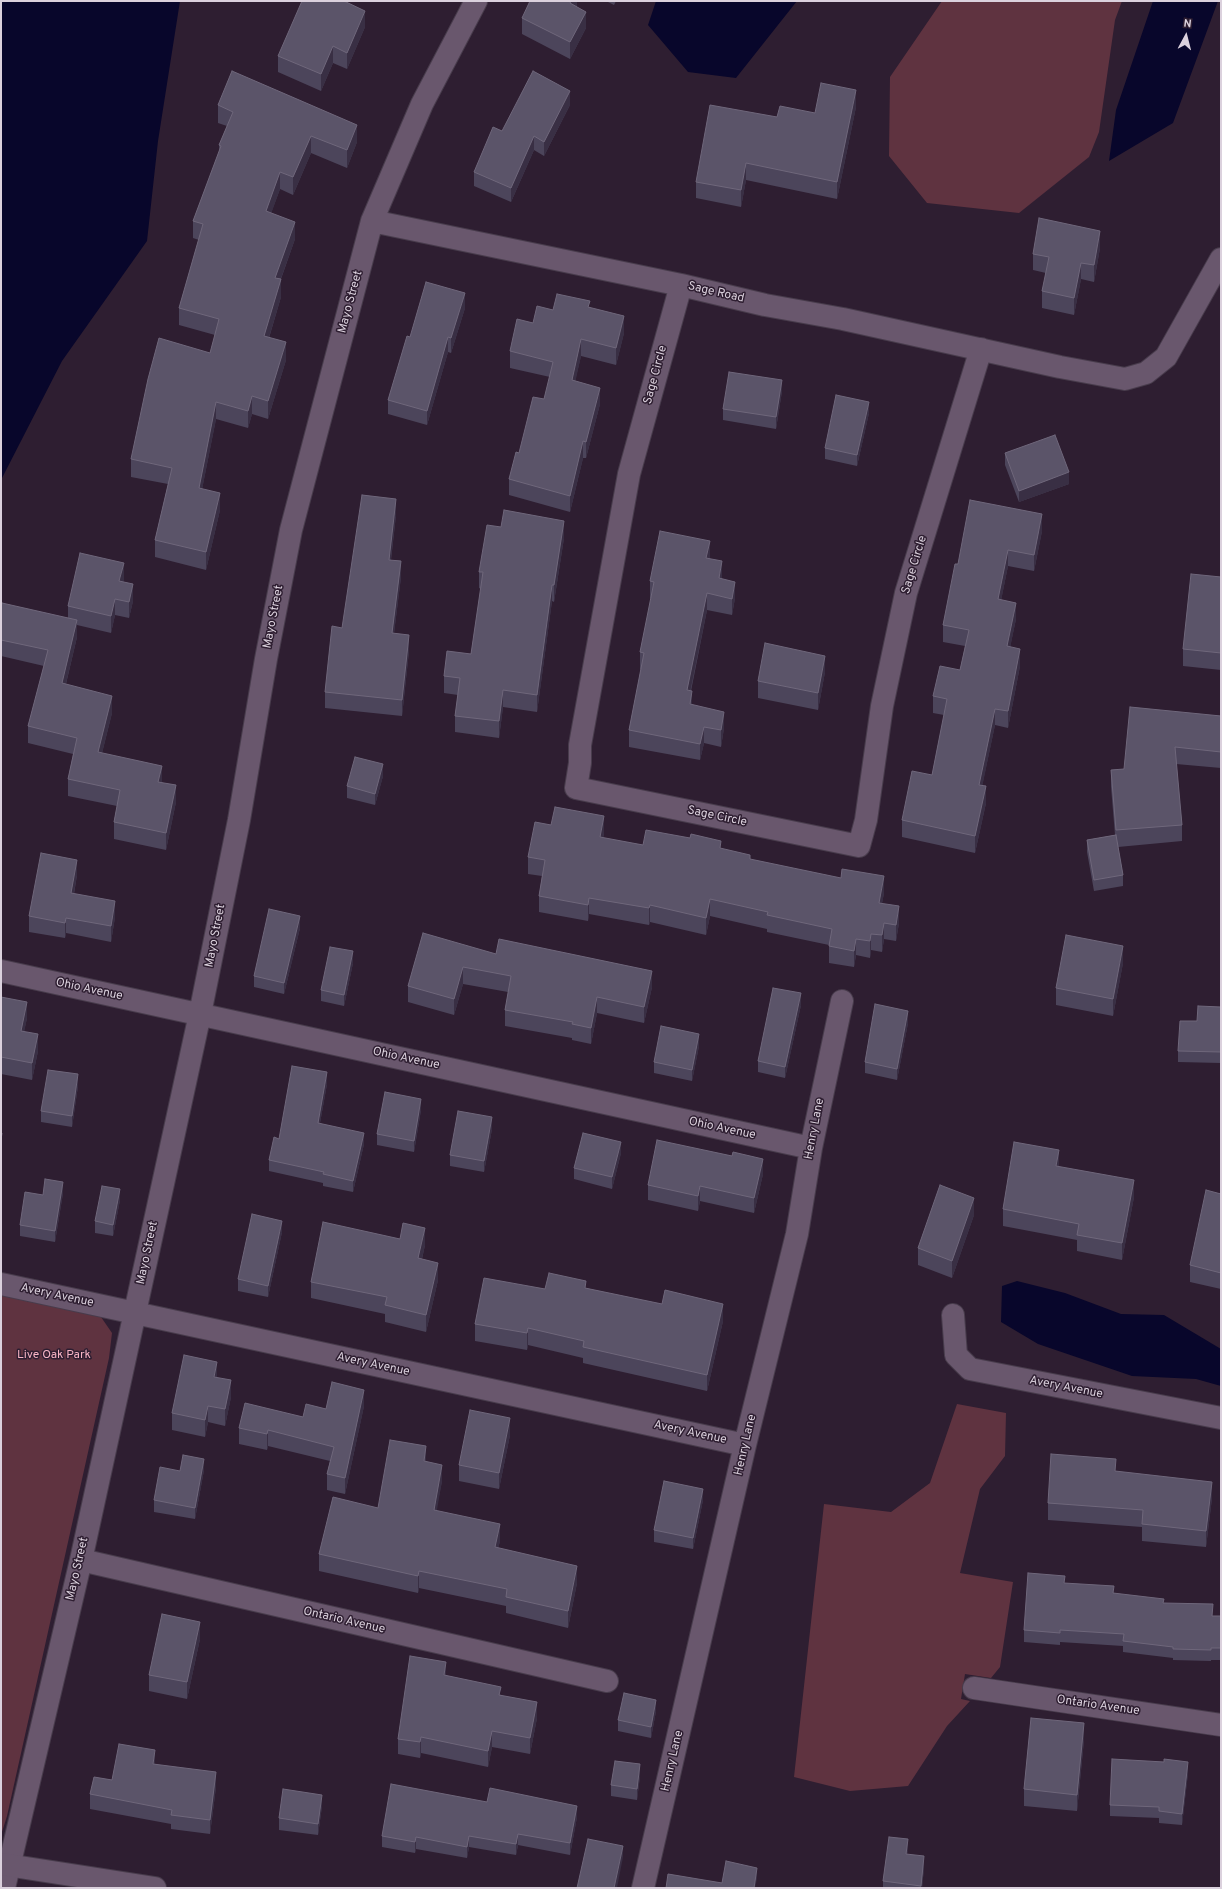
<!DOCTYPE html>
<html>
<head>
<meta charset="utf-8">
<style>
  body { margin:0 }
  #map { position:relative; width:1222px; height:1889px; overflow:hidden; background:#2e1e31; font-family:Overpass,sans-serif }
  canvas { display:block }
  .frame { position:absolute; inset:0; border:2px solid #dbd1dd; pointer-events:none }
  .north { position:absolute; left:1166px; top:16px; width:40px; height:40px; -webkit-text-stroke:3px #2e1e31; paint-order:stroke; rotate:7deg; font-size:11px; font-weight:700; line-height:16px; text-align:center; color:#dbd1dd }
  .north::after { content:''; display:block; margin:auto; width:14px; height:18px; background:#dbd1dd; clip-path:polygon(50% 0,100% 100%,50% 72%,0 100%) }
</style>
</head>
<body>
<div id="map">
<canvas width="1222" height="1889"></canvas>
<div class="frame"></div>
<div class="north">N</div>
</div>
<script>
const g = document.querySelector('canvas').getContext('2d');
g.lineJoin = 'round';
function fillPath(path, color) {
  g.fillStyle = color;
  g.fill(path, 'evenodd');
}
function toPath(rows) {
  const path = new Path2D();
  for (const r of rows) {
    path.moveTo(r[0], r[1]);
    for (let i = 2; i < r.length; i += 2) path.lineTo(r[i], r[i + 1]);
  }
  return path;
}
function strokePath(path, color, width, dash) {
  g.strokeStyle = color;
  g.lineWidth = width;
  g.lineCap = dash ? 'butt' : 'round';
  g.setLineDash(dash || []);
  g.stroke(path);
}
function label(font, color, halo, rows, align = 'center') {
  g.font = font + ' Overpass,sans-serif';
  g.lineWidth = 3;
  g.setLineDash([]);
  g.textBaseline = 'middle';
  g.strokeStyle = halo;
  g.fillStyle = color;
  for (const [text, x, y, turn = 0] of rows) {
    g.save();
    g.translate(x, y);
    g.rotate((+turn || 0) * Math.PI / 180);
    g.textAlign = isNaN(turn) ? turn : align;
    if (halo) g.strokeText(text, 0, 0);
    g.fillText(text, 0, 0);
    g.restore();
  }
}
const green = toPath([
  [942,1,1122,1,1115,20,1099,132,1089,157,1019,213,927,203,889,156,890,77],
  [1,1290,83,1308,101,1317,112,1333,109,1358,7,1816,1,1835],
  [957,1404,1006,1413,1005,1456,980,1489,960,1573,1013,1582,1000,1667,991,1678,965,1674,961,1699,970,1701,947,1726,908,1786,850,1791,794,1777,824,1504,891,1512,930,1483]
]);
const water = toPath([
  [1,1,180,1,158,141,147,241,62,361,1,480],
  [656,1,797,1,736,78,688,72,648,25],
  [1153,1,1218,1,1173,123,1109,161,1116,110],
  [1017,1281,1065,1293,1121,1314,1164,1315,1221,1349,1221,1386,1196,1379,1132,1376,1038,1344,1001,1322,1002,1286]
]);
const minor = toPath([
  [372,221,681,285,765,305,843,319,1060,367,1125,379,1146,373,1166,357,1221,259],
  [681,285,629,474,580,745,580,763,576,788,859,846,866,820,882,706,906,593,981,349],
  [1,971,811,1148],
  [1,1284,745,1445],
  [953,1315,956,1355,970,1369,1221,1418],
  [81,1560,607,1681],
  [974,1688,1221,1725],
  [4,1888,81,1560,200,1014,239,820,266,659,291,530,372,221,422,104,476,1],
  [643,1888,745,1445,797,1234,811,1148,842,1001]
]);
const tertiary = toPath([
  [1,1864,155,1888]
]);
const wall = toPath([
  [577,1,577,7,586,28,570,59,522,34,522,18],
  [606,1,616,1,614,5],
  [365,27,347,69,333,63,321,91,278,72,278,56],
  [218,105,357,142,347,168,311,153,293,195,280,189,271,213,295,239,281,279,281,297,269,338,286,360,268,419,252,414,248,428,216,419,202,489,220,510,206,570,155,557,155,540,168,484,131,477,131,459,210,353,215,335,179,325,179,308,199,240,193,238,193,221,219,153,219,145,227,126,218,123],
  [570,105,544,156,534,150,511,202,474,186,474,172,502,131],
  [856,107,837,199,746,180,741,207,696,198,696,182,777,117,815,113],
  [1100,248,1094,282,1081,279,1074,315,1042,308,1042,291,1046,273,1033,270,1033,254],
  [590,307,624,333,616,365,581,356,575,381,600,404,586,458,583,458,570,512,509,495,509,479,519,453,544,399,550,377,510,368,510,351,533,323,553,310],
  [465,308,451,353,448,352,427,425,388,414,388,400,410,337],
  [782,391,776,429,723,420,723,409],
  [869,413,857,466,825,459,825,448],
  [1005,453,1069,484,1019,502,1005,465],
  [396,515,391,560,401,577,394,633,409,651,402,716,325,708,325,692,342,628],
  [1042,531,1034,571,1008,566,1001,600,1016,619,1010,647,1020,666,1008,728,995,725,982,786,986,803,975,853,902,837,902,820,932,775,944,715,933,713,933,696,960,670,965,646,943,642,943,625,958,564],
  [564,538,554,602,552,601,537,712,503,707,499,738,455,732,455,716,458,695,444,693,444,676,471,654,481,589,479,588,479,572],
  [710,558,710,559,722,579,735,598,732,615,707,610,691,691,692,705,724,728,721,747,704,743,700,760,629,747,629,730,641,669,640,669,640,652,651,598,650,598,650,581],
  [1221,577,1221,670,1183,666,1183,649],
  [124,580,123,581,133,601,129,618,115,615,111,633,77,625,77,637,66,684,112,713,102,753,162,782,176,802,166,850,114,839,114,822,117,806,68,796,68,779,73,754,28,743,28,726,44,666,1,656,1,607,68,618,68,606],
  [825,672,818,710,758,698,758,681],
  [1221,716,1221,768,1176,764,1182,825,1182,841,1118,847,1123,875,1123,886,1094,891,1087,852,1087,840,1115,835,1111,787,1111,770,1124,769],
  [383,776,375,805,347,798,347,786],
  [551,825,604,833,603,838,643,845,721,849,750,859,884,893,882,903,899,923,896,941,884,939,882,952,871,950,870,958,856,955,854,967,829,963,829,945,767,932,767,929,710,916,706,935,650,922,649,925,589,914,588,921,539,912,539,896,542,876,528,874,528,857],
  [77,875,74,894,115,917,111,942,66,933,65,938,29,932,29,916],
  [300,928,284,994,254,987,254,976],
  [496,954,652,987,644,1023,597,1013,591,1044,572,1040,572,1038,505,1026,505,1010,508,992,463,984,454,1015,408,1002,408,986],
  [353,963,344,1006,321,1001,321,990],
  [1123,963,1113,1016,1056,1005,1056,988],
  [1,997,27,1018,24,1031,38,1051,32,1080,1,1074],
  [801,1005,785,1078,758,1072,758,1061],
  [1221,1007,1221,1063,1178,1062,1178,1051,1197,1021],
  [908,1023,897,1080,865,1073,865,1062],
  [699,1046,692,1081,654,1073,654,1062],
  [327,1084,320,1123,364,1144,353,1192,323,1186,323,1183,269,1171,269,1160,279,1139],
  [78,1086,72,1127,41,1122,41,1111],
  [421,1110,414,1152,377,1145,377,1134],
  [492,1129,484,1172,450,1166,450,1155],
  [621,1153,612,1189,574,1179,574,1168],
  [1059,1167,1134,1197,1122,1260,1077,1251,1077,1240,1003,1226,1003,1209],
  [763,1174,754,1213,700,1201,698,1211,648,1200,648,1185],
  [63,1193,55,1242,20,1236,20,1225,43,1195],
  [1221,1194,1221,1289,1190,1282,1190,1265],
  [120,1200,113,1236,95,1233,95,1221],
  [974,1215,952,1278,918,1265,918,1248],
  [282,1232,268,1297,238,1291,238,1279],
  [425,1245,422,1259,438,1280,426,1332,385,1322,385,1314,311,1298,311,1282],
  [586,1288,723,1321,707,1391,583,1363,583,1358,528,1345,527,1350,475,1341,475,1324,545,1289],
  [217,1377,231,1397,225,1426,208,1422,205,1437,172,1430,172,1413],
  [364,1406,345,1494,327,1490,327,1474,330,1461,268,1446,267,1450,239,1444,239,1428,303,1417,326,1409],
  [510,1435,499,1489,459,1481,459,1465],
  [426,1462,442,1481,436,1511,500,1541,498,1548,577,1583,568,1628,506,1613,506,1606,419,1588,418,1593,319,1571,319,1554,378,1508],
  [204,1470,195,1519,154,1512,154,1500,180,1471],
  [1116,1471,1212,1498,1206,1547,1142,1541,1142,1527,1048,1520,1048,1503],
  [703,1500,693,1549,654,1542,654,1530],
  [1065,1583,1164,1603,1213,1616,1221,1616,1221,1660,1211,1660,1211,1661,1173,1660,1173,1658,1123,1652,1123,1646,1060,1642,1060,1645,1024,1642,1024,1630],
  [200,1639,187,1699,149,1691,149,1675],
  [446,1676,501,1695,537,1718,530,1754,492,1747,488,1767,421,1753,420,1758,398,1754,398,1739],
  [656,1711,651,1738,618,1731,618,1720],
  [1084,1740,1077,1811,1024,1806,1024,1789],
  [155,1764,216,1787,210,1834,171,1829,171,1824,90,1809,90,1794,112,1780],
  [1188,1773,1182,1825,1159,1823,1159,1818,1110,1816,1110,1805],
  [640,1776,637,1800,611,1796,611,1785],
  [487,1802,577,1817,570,1855,518,1845,516,1855,469,1847,467,1858,416,1849,415,1853,382,1847,382,1836],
  [322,1806,318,1835,279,1830,279,1818],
  [908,1850,907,1854,924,1868,922,1888,883,1888,883,1881]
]);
const shadedWall = toPath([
  [571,1,577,1,577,5,570,20,570,3],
  [365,11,365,27,347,69,347,53],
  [586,12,586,28,570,59,570,42],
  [333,46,333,63,321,91,321,74],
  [856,90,856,107,837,199,837,182],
  [570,91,570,105,544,156,544,142],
  [357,125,357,142,347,168,347,150],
  [311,136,311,153,293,195,293,177],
  [534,136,534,150,511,202,511,188],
  [746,163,746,180,741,207,741,190],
  [280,172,280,189,266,228,266,211],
  [295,222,295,239,275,295,275,278],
  [1100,231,1100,248,1094,282,1094,265],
  [1081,263,1081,279,1074,315,1074,298],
  [281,279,281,297,264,354,264,336],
  [465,293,465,308,451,353,451,338],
  [624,316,624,333,616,365,616,348],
  [448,337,448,352,427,425,427,411],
  [581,339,581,356,572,397,572,380],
  [286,342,286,360,268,419,268,401],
  [782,380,782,391,776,429,776,417],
  [600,388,600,404,586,458,586,442],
  [252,396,252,414,248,428,248,411],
  [216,402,216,419,199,505,199,488],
  [869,402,869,413,857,466,857,455],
  [583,441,583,458,570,512,570,496],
  [1069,472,1069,484,1019,502,1019,491],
  [220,493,220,510,206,570,206,552],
  [396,499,396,515,389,575,389,560],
  [1042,514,1042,531,1034,571,1034,555],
  [564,521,564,538,554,602,554,585],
  [710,541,710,558,706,575,706,558],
  [1008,550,1008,566,998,616,998,599],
  [401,561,401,577,392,649,392,633],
  [722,561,722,578,719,595,719,578],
  [124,563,124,580,119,597,119,581],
  [735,582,735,598,732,615,732,599],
  [133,584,133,601,129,618,129,602],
  [552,585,552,601,537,712,537,695],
  [707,593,707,610,687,707,687,690],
  [115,599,115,615,111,633,111,616],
  [1016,603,1016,619,1007,663,1007,646],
  [77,620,77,637,62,700,62,683],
  [409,635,409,651,402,716,402,700],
  [1020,649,1020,666,1008,728,1008,711],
  [825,656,825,672,818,710,818,693],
  [503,690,503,707,499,738,499,721],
  [692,691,692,708,690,704],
  [112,696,112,713,98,769,98,752],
  [995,709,995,725,979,802,979,785],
  [724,712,724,728,721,747,721,730],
  [704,727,704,743,700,760,700,744],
  [383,764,383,776,375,805,375,794],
  [162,766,162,783,158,782],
  [176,785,176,802,166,850,166,833],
  [986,786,986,803,975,853,975,836],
  [604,816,604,833,600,854,600,837],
  [77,860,77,875,71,909,71,893],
  [884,876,884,893,879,920,879,903],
  [589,898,589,914,588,921,588,905],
  [710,899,710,916,706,935,706,918],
  [115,901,115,917,111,942,111,926],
  [650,905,650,922,649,925,649,908],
  [899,906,899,923,896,941,896,925],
  [300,916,300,928,284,994,284,983],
  [66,918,66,933,65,938,65,923],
  [884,923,884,939,882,952,882,935],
  [871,934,871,950,870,958,870,941],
  [856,939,856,955,854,967,854,951],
  [1123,946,1123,963,1113,1016,1113,999],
  [353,951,353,963,344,1006,344,995],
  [463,967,463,984,454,1015,454,999],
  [652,971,652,987,644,1023,644,1007],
  [801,993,801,1005,785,1078,785,1067],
  [597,997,597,1013,591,1044,591,1028],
  [27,1002,27,1018,21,1048,21,1031],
  [908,1011,908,1023,897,1080,897,1069],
  [38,1034,38,1051,32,1080,32,1063],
  [699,1034,699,1046,692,1081,692,1070],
  [327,1072,327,1084,318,1134,318,1123],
  [78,1074,78,1086,72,1127,72,1116],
  [421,1099,421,1110,414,1152,414,1141],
  [492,1117,492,1129,484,1172,484,1161],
  [2,1133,2,1147,1,1154,1,1140],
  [364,1133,364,1144,353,1192,353,1181],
  [621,1142,621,1153,612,1189,612,1177],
  [1059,1150,1059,1167,1056,1166],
  [763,1159,763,1174,754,1213,754,1198],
  [1134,1180,1134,1197,1122,1260,1122,1243],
  [63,1182,63,1193,55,1242,55,1231],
  [700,1186,700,1201,698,1211,698,1196],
  [120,1189,120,1200,113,1236,113,1225],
  [974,1198,974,1215,952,1278,952,1261],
  [282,1221,282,1232,268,1297,268,1286],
  [425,1228,425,1245,418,1275,418,1258],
  [438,1263,438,1280,426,1332,426,1315],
  [723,1304,723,1321,707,1391,707,1375],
  [528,1328,528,1345,527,1350,527,1333],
  [217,1362,217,1379,214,1377],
  [231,1380,231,1397,225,1426,225,1409],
  [364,1390,364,1406,345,1494,345,1478],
  [208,1406,208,1422,205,1437,205,1420],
  [510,1418,510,1435,499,1489,499,1473],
  [268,1430,268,1446,267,1450,267,1434],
  [426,1446,426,1463,424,1461],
  [204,1459,204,1470,195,1519,195,1508],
  [442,1465,442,1481,434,1527,434,1510],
  [1212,1482,1212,1498,1206,1547,1206,1531],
  [703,1489,703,1500,693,1549,693,1538],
  [500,1524,500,1541,495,1564,495,1547],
  [577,1566,577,1583,568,1628,568,1611],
  [419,1571,419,1588,418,1593,418,1576],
  [200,1622,200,1639,187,1699,187,1682],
  [446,1662,446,1677,444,1675],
  [656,1700,656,1711,651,1738,651,1727],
  [537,1702,537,1718,530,1754,530,1738],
  [1084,1723,1084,1740,1077,1811,1077,1795],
  [492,1731,492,1747,488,1767,488,1751],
  [421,1737,421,1753,420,1758,420,1742],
  [155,1750,155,1765,153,1764],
  [1188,1762,1188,1773,1182,1825,1182,1814],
  [640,1764,640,1776,637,1800,637,1789],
  [216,1772,216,1787,210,1834,210,1820],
  [322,1795,322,1806,318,1835,318,1824],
  [577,1806,577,1817,570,1855,570,1843],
  [518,1834,518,1845,516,1855,516,1844],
  [469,1836,469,1847,467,1858,467,1847],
  [416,1837,416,1849,415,1853,415,1842],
  [908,1839,908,1850,906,1865,906,1854],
  [623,1846,623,1857,617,1888,614,1888],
  [924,1856,924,1868,922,1888,921,1888],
  [757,1868,757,1879,755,1888,754,1888]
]);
const building = toPath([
  [302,1,344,1,365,11,347,53,333,46,321,74,278,56,302,1],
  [530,1,571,1,570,3,586,12,570,42,522,18,530,1],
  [232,71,357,125,347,150,311,136,293,177,280,172,266,211,295,222,275,278,281,279,264,336,286,342,268,401,252,396,248,411,216,402,199,488,220,493,206,552,155,540,172,468,131,459,148,379,159,338,210,353,219,319,179,308,203,224,193,221,221,146,219,145,233,112,218,105,232,71],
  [533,71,570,91,544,142,534,136,511,188,474,172,493,127,502,131,533,71],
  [821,83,856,90,837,182,746,163,741,190,696,182,710,105,777,117,780,106,815,113,821,83],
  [1039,218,1100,231,1094,265,1081,263,1074,298,1042,291,1049,257,1033,254,1039,218],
  [426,282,465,293,451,338,448,337,427,411,388,400,407,336,410,337,426,282],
  [557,294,590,301,588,307,624,316,616,348,581,339,572,380,600,388,586,442,583,441,570,496,509,479,516,452,519,453,533,397,544,399,553,362,510,351,517,319,533,323,537,306,553,310,557,294],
  [729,372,782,380,776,417,723,409,729,372],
  [836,395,869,402,857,455,825,448,836,395],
  [1055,435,1069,472,1019,491,1005,453,1055,435],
  [362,495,396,499,389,560,401,561,392,633,409,635,402,700,325,692,332,626,342,628,362,495],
  [970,500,1042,514,1034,555,1008,550,998,599,1016,603,1007,646,1020,649,1008,711,995,709,979,785,986,786,975,836,902,820,912,771,932,775,947,699,933,696,940,666,960,670,969,630,943,625,955,564,958,564,970,500],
  [504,510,564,521,554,585,552,585,537,695,503,690,499,721,455,716,460,678,444,676,447,651,471,654,483,572,479,572,487,525,501,527,504,510],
  [660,531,710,541,706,558,722,561,719,578,735,582,732,599,707,593,687,690,692,691,690,704,724,712,721,730,704,727,700,744,629,730,644,653,640,652,654,582,650,581,660,531],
  [80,553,124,563,119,581,133,584,129,602,115,599,111,616,68,606,80,553],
  [1191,574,1221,577,1221,653,1183,649,1191,574],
  [2,603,77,620,62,683,112,696,98,752,162,766,158,782,176,785,166,833,114,822,120,790,68,779,77,738,28,726,48,650,1,640,1,607,2,603],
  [765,643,825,656,818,693,758,681,765,643],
  [1130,707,1221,716,1221,752,1175,747,1182,825,1116,830,1111,770,1124,769,1130,707],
  [355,757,383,764,375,794,347,786,355,757],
  [555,807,604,816,600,837,643,845,646,830,690,838,691,834,721,841,720,848,750,855,750,859,841,878,842,869,884,876,879,903,899,906,896,925,884,923,882,935,871,934,870,941,856,939,854,951,829,946,832,929,767,915,768,912,710,899,706,918,650,905,649,908,589,898,588,905,539,896,545,860,528,857,535,822,551,825,555,807],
  [1116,835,1123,875,1094,880,1087,840,1116,835],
  [41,853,77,860,71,893,115,901,111,926,66,918,65,923,29,916,41,853],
  [269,909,300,916,284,983,254,976,269,909],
  [423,933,496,954,499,939,652,971,644,1007,597,997,591,1028,572,1024,573,1022,505,1010,511,976,463,967,454,999,408,986,423,933],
  [1066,935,1123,946,1113,999,1056,988,1066,935],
  [330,947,353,951,344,995,321,990,330,947],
  [773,988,801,993,785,1067,758,1061,773,988],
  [1,997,27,1002,21,1031,38,1034,32,1063,1,1057,1,997],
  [875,1004,908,1011,897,1069,865,1062,875,1004],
  [1198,1006,1221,1007,1221,1052,1178,1051,1180,1021,1197,1021,1198,1006],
  [661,1026,699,1034,692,1070,654,1062,661,1026],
  [292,1066,327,1072,318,1123,364,1133,353,1181,323,1174,324,1172,269,1160,274,1137,279,1139,292,1066],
  [48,1070,78,1074,72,1116,41,1111,48,1070],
  [385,1092,421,1099,414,1141,377,1134,385,1092],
  [458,1111,492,1117,484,1161,450,1155,458,1111],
  [1,1133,2,1133,1,1140,1,1133],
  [583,1133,621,1142,612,1177,574,1168,583,1133],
  [657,1140,732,1156,733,1152,763,1159,754,1198,700,1186,698,1196,648,1185,657,1140],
  [1014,1142,1059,1150,1056,1166,1134,1180,1122,1243,1077,1235,1079,1224,1003,1209,1014,1142],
  [45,1179,63,1182,55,1231,20,1225,25,1192,43,1195,45,1179],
  [940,1185,974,1198,952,1261,918,1248,940,1185],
  [102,1186,120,1189,113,1225,95,1221,102,1186],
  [1206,1190,1221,1194,1221,1273,1190,1265,1206,1190],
  [252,1214,282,1221,268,1286,238,1279,252,1214],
  [323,1222,400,1239,403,1223,425,1228,418,1258,438,1263,426,1315,385,1305,387,1297,311,1282,323,1222],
  [549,1273,586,1281,585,1288,662,1304,665,1290,723,1304,707,1375,583,1347,584,1341,528,1328,527,1333,475,1324,484,1278,545,1289,549,1273],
  [184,1355,217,1362,214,1377,231,1380,225,1409,208,1406,205,1420,172,1413,184,1355],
  [332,1382,364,1390,345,1478,327,1474,334,1447,268,1430,267,1434,239,1428,245,1403,303,1417,306,1404,326,1409,332,1382],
  [470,1410,510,1418,499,1473,459,1465,470,1410],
  [390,1440,426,1446,424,1461,442,1465,434,1510,500,1524,495,1547,577,1566,568,1611,506,1597,507,1589,419,1571,418,1576,319,1554,333,1497,378,1508,390,1440],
  [1051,1454,1116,1459,1115,1471,1212,1482,1206,1531,1142,1524,1143,1510,1048,1503,1051,1454],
  [183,1455,204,1459,195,1508,154,1500,160,1467,180,1471,183,1455],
  [664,1481,703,1489,693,1538,654,1530,664,1481],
  [1028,1573,1065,1576,1064,1583,1114,1586,1113,1593,1164,1599,1163,1603,1213,1604,1212,1616,1221,1616,1221,1648,1211,1648,1211,1650,1173,1649,1173,1647,1123,1641,1124,1634,1060,1630,1060,1633,1024,1630,1028,1573],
  [162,1614,200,1622,187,1682,149,1675,162,1614],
  [410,1656,446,1662,444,1675,501,1687,499,1695,537,1702,530,1738,492,1731,488,1751,421,1737,420,1742,398,1739,410,1656],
  [624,1693,656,1700,651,1727,618,1720,624,1693],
  [1031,1718,1084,1723,1077,1795,1024,1789,1031,1718],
  [119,1744,155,1750,153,1764,216,1772,210,1820,171,1815,172,1810,90,1794,94,1777,112,1780,119,1744],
  [1112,1759,1164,1762,1164,1759,1188,1762,1182,1814,1159,1811,1159,1807,1110,1805,1112,1759],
  [615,1761,640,1764,637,1789,611,1785,615,1761],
  [391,1784,487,1802,490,1788,577,1806,570,1843,518,1834,516,1844,469,1836,467,1847,416,1837,415,1842,382,1836,391,1784],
  [283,1789,322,1795,318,1824,279,1818,283,1789],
  [889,1837,908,1839,906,1854,924,1856,921,1886,883,1881,889,1837],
  [588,1839,623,1846,614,1888,577,1888,588,1839],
  [726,1861,757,1868,754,1888,666,1888,668,1874,722,1883,726,1861]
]);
const streetNames = [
  ["Sage Road",716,293,13],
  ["Mayo Street",351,302,-75],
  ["Sage Circle",656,375,-75],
  ["Sage Circle",915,565,-73],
  ["Mayo Street",274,617,-79],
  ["Sage Circle",717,817,12],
  ["Mayo Street",216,936,-79],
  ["Ohio Avenue",89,990,12],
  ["Ohio Avenue",406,1059,12],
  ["Ohio Avenue",722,1129,12],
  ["Henry Lane",815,1129,-79],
  ["Mayo Street",148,1253,-78],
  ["Avery Avenue",57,1296,12],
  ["Avery Avenue",373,1365,12],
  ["Avery Avenue",1066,1388,11],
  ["Avery Avenue",690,1433,12],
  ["Henry Lane",746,1445,-77],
  ["Mayo Street",78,1569,-77],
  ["Ontario Avenue",344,1621,13],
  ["Ontario Avenue",1098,1706,8],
  ["Henry Lane",673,1761,-77]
];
const parkNames = [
  ["Live Oak Park",54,1356]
];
fillPath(green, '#5f3340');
fillPath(water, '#08062b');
strokePath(minor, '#483c4c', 24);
strokePath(tertiary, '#483c4c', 24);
strokePath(minor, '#69576d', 22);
strokePath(tertiary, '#69576d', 22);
fillPath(wall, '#4c455b');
fillPath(shadedWall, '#392f44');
fillPath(building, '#5b5469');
strokePath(building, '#6f677b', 1);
label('12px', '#dbd1dd', '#2e1e31', streetNames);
label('12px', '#f8b4c5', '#2e1e31', parkNames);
</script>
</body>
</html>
